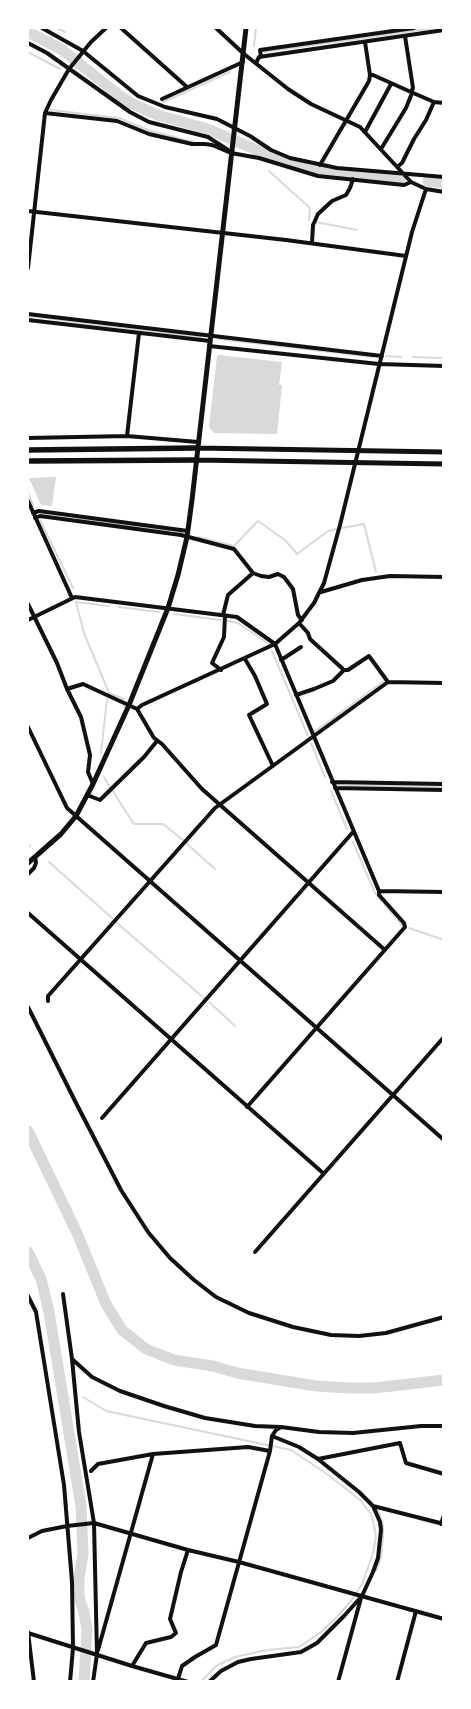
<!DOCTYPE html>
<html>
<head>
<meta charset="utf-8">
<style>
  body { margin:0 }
  #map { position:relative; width:471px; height:1709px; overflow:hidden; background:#fff; font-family:"DejaVu Sans",sans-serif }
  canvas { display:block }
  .frame { position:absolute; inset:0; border:29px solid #fff; pointer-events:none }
</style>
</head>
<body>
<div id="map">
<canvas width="471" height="1709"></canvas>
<div class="frame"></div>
</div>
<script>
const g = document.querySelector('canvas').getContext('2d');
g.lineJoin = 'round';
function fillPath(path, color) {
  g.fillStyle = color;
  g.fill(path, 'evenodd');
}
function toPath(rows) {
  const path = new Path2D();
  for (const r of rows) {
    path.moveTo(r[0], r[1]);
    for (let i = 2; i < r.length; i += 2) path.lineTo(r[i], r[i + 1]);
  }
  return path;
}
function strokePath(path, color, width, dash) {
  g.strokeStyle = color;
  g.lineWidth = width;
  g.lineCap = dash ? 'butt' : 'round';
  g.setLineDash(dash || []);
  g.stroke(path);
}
const water = toPath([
  [219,355,282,362,279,385,282,385,277,434,214,433,209,427,217,356],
  [56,477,52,506,41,505,29,478]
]);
const stream = toPath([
  [56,28,65,32],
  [254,46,256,28],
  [28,52,60,69],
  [265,52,434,28],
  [163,102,230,72],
  [51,110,119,118,148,130,193,142],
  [157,115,159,110],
  [269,171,310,208,309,220],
  [316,222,357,230],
  [28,316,201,337],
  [219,339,373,357],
  [386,356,401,357],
  [413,357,444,358],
  [28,492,33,506],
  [77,519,182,532],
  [40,520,73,588],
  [342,528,364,524,376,572],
  [198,537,234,546,258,521,285,540,297,554,328,531,336,529],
  [109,606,76,602,84,633,109,693,124,699],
  [119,607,159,612],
  [174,614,221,620],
  [228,621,238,623,269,644],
  [272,651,308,736],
  [314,732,384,681],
  [311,743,325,777],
  [101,753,107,699],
  [104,777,110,788],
  [338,785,444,787],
  [112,790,134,824,163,824,183,840],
  [331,791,347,829],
  [353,842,375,893,402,925],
  [28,844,30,846],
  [187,844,215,869],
  [49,862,112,918],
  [117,923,205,999],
  [409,928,444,940],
  [209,1002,235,1026],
  [83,1397,106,1411,291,1450,327,1474,360,1500,371,1514,374,1525,376,1537,373,1553,362,1584,351,1601,337,1617,321,1632,299,1647,267,1650,235,1657,216,1666,201,1682],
  [64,1400,69,1399],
  [418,1519,444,1526],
  [376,1571,381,1558,383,1537,383,1524,377,1508]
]);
const river = toPath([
  [28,32,61,49,120,96,133,104,157,115,208,129,282,161,323,171,400,179],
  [428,181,444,183],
  [28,1131,77,1233,106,1304,122,1330,146,1349,174,1360,213,1366,237,1373,316,1386,348,1388,374,1388,444,1380],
  [28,1252,41,1279,49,1312,81,1506,83,1554,79,1578,79,1598,84,1612,87,1629,84,1682]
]);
const minor = toPath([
  [42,28,83,51,138,96,165,107,217,119,250,136,271,150,290,158,337,168,444,177],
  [121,28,187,87],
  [216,28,244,54,288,89,311,104,360,127,411,182,426,189,444,192],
  [365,42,370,75,373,75,411,92,413,88,405,36],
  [28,43,47,53,130,112,149,122,208,137,228,150],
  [261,57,260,50,414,28],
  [256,63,259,57,444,30],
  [411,92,434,102,444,103],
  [162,99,243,62],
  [45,113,117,121,149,134,192,144,205,144,212,145,231,153,259,158,318,176,404,185,411,182],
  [365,132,391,84],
  [381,149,406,108,412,93],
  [320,165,358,100,369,81,370,75],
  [397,167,402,163,414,139,426,120,434,102],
  [28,211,286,240,406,256],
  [312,243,313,225,318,214,332,201,346,195,350,188,353,179],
  [28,268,45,113,51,100,69,69,91,42,106,28],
  [28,314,382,356],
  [28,320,210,341],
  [209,346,379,364,444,366],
  [127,436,139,333],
  [28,438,127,436,198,442],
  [28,501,72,598],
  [33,513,39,511,188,531],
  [35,518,40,516,181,535,234,549,253,573,261,576,269,577,278,574,284,577,293,589,298,615,302,620],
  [321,592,362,580,390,576,444,577],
  [28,604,57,663,67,689,81,717,90,755,88,772,93,784],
  [223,615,228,595,253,573],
  [28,620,75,597,237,617,275,644,379,891,444,892],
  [299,623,308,633,310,639,344,670,348,670,369,656,388,682],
  [245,659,255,676,267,704,249,715,273,766],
  [281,660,301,647],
  [221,670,212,663,224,637,225,615],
  [67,689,83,684,137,709,154,738,162,744,202,789,385,950],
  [296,695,314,689,333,681,344,670],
  [137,709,142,705,275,644,299,623,314,603,324,583,340,525,412,232,426,189],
  [28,727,67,808,444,1140],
  [332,782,444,784],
  [335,788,444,790],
  [87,795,100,800,144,757,157,741],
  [28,874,34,868,36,863,35,857],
  [28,913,323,1173],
  [48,1001,48,996,215,808,388,682,444,683],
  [28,1007,75,1101,121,1190,148,1232,170,1258,194,1280,216,1297,249,1313,293,1327,331,1335,359,1336,386,1333,444,1317],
  [247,1107,405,927,404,923,379,895,379,891],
  [102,1118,353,832],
  [255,1252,444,1037],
  [63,1294,72,1359,79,1432,94,1523,97,1654,93,1682],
  [28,1296,36,1312,64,1485,72,1582,73,1648,70,1682],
  [72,1359,92,1377,120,1391,164,1406,205,1418,255,1426,280,1427],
  [318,1459,400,1443,406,1463,444,1474],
  [91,1471,98,1464,153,1454,248,1447,270,1451],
  [373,1506,444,1524],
  [441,1524,444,1515],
  [28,1538,42,1531,67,1526,94,1523,188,1550,239,1562,444,1619],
  [28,1632,34,1682],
  [28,1633,132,1666,188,1682],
  [98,1650,153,1454],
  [132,1666,146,1643,171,1637,176,1633,170,1619,181,1572,188,1550],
  [177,1682,182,1666,195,1657,216,1645,270,1451,272,1436,276,1430,281,1427,319,1432,353,1433,421,1426,444,1426],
  [209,1682,221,1671,238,1662,251,1659,301,1652,317,1643,344,1616,362,1596,373,1572,378,1558,381,1530,380,1522,373,1506,359,1492,318,1459,299,1447,272,1436],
  [338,1682,361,1598],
  [397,1682,416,1611]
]);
const secondary = toPath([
  [197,448,444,452],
  [196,460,444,464],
  [28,863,61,834,76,816,93,784,129,705,168,608,178,575,187,537,192,500,246,28]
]);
const primary = toPath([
  [28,450,197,448],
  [28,461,196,460]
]);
fillPath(water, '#d9d9d9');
strokePath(stream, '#d9d9d9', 2);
strokePath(river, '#d9d9d9', 11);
strokePath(minor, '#111', 4);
strokePath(secondary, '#111', 5);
strokePath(primary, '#111', 5.5);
</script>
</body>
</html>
